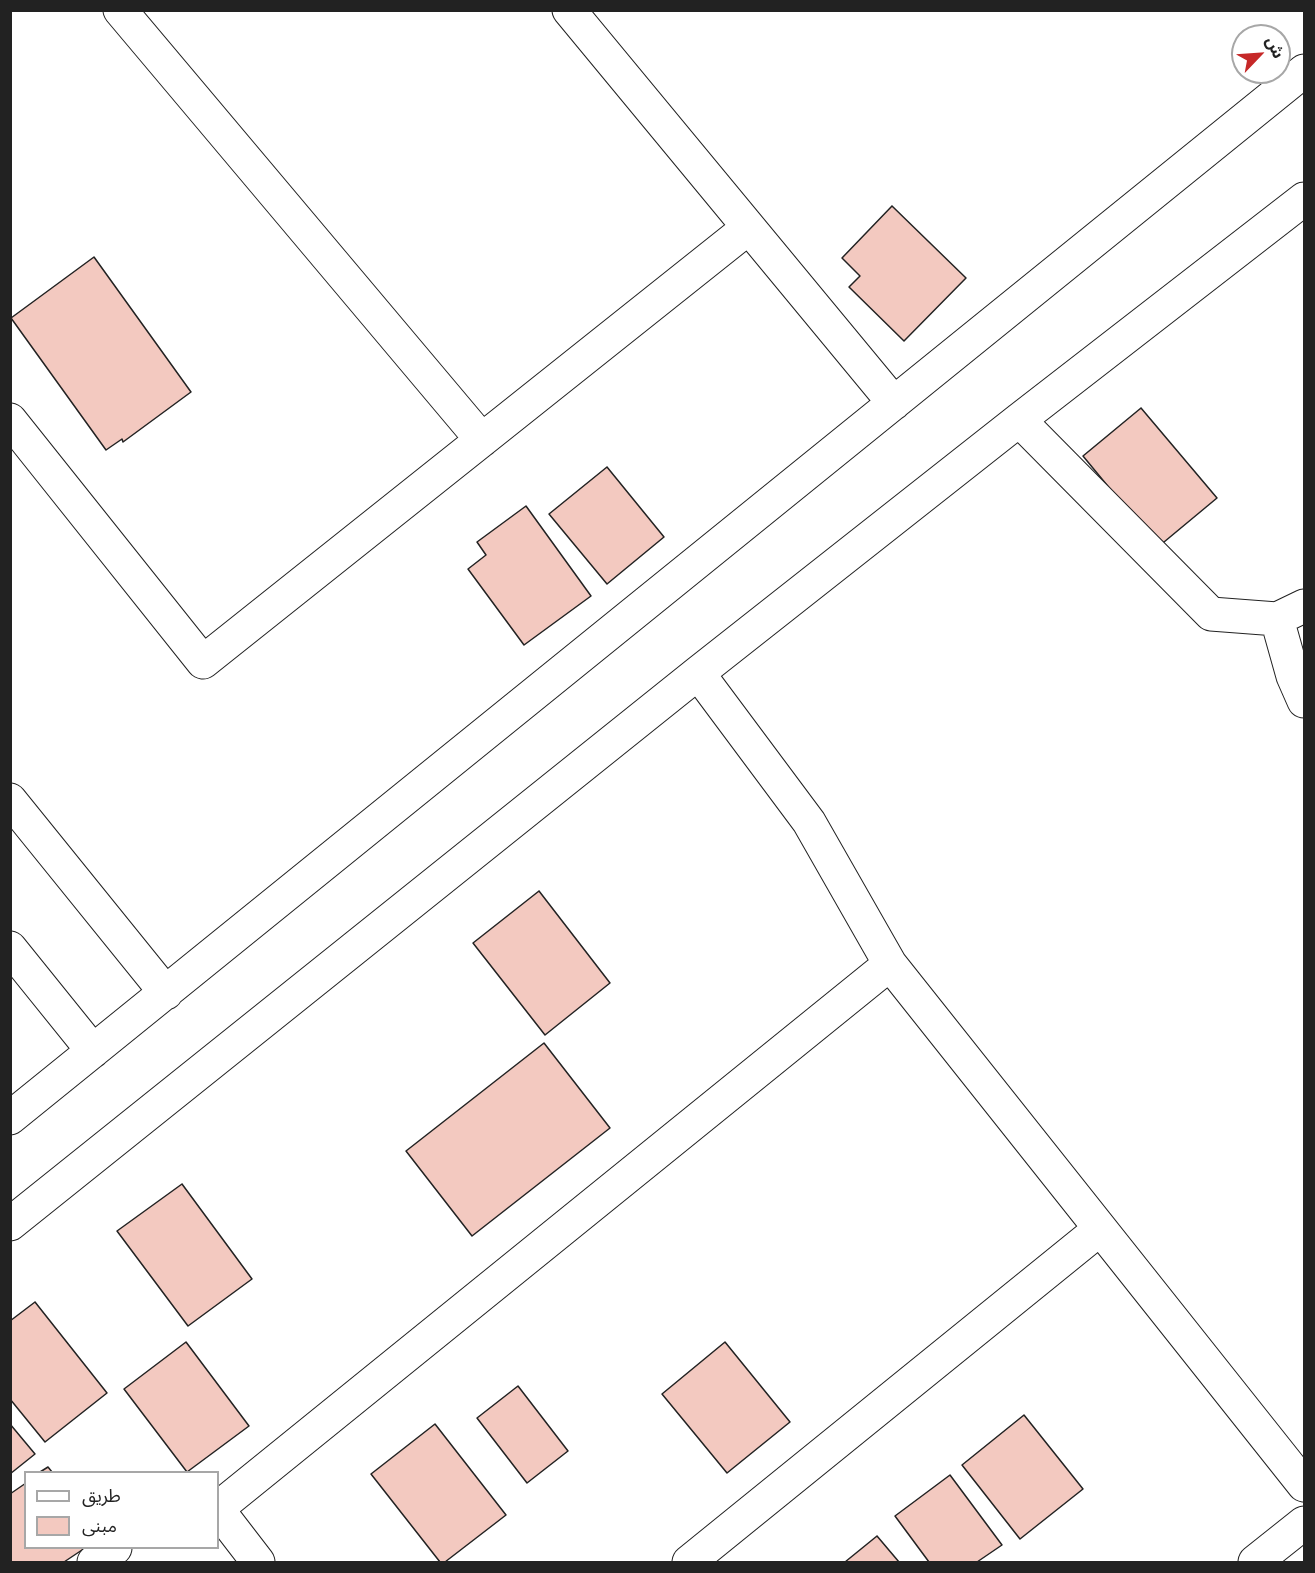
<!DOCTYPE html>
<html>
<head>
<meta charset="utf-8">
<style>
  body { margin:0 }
  #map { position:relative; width:1315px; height:1573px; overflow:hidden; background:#fff; font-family:Inter,"Noto Sans Arabic",sans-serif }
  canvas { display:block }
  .frame { position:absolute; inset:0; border:12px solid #222; pointer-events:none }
  .legend { position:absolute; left:24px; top:1471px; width:195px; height:78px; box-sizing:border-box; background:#fff; border:2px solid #a7a7a7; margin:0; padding:8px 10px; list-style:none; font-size:18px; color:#222 }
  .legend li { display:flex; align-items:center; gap:12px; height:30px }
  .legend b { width:30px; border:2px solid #a7a7a7 }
  .north { position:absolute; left:1231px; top:24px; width:60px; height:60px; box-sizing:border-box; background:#fff; border:2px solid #a7a7a7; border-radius:50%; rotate:65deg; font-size:16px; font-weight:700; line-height:24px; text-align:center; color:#222 }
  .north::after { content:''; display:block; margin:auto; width:21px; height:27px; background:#c62828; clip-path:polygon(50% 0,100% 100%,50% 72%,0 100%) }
</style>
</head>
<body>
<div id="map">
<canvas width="1315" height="1573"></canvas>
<div class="frame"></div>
<ul class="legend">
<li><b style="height:8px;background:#fff"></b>طريق</li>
<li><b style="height:16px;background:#f3c9c0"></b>مبنى</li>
</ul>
<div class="north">ش</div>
</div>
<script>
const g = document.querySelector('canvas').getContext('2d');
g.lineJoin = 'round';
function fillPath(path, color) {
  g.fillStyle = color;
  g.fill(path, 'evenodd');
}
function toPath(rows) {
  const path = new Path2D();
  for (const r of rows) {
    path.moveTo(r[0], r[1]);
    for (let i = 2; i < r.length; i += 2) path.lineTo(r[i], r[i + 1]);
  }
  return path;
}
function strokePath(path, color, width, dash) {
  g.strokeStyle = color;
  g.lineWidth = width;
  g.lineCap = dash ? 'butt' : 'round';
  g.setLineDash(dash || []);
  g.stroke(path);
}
const building = toPath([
  [892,206,966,278,904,341,849,287,860,276,842,258,892,206],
  [94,257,191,392,123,442,122,439,106,450,11,318,94,257],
  [1141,408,1217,498,1158,547,1083,456,1141,408],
  [607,467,664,537,607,584,549,514,607,467],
  [526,506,591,596,524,645,468,569,486,555,477,542,526,506],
  [539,891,610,983,545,1035,473,943,539,891],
  [544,1043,610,1128,472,1236,406,1151,544,1043],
  [182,1184,252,1279,188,1326,117,1231,182,1184],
  [35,1302,107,1393,45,1442,10,1399,10,1321,35,1302],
  [186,1342,249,1426,187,1472,124,1389,186,1342],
  [725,1342,790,1422,727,1473,662,1394,725,1342],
  [518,1386,568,1451,527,1483,477,1418,518,1386],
  [1024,1415,1083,1489,1020,1539,962,1465,1024,1415],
  [10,1424,35,1454,10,1474,10,1424],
  [435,1424,506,1515,445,1562,440,1562,371,1474,435,1424],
  [48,1467,52,1472,40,1472,48,1467],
  [950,1475,1002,1545,977,1562,929,1562,895,1516,950,1475],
  [26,1483,26,1548,85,1548,64,1562,10,1562,10,1494,26,1483],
  [877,1536,899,1562,845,1562,877,1536]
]);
const minor = toPath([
  [120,10,482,440],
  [569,10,894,403],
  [10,420,203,662,748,228],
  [1019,420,1211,614,1277,619,1304,606],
  [1277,619,1293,676,1304,701],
  [698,673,809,822,890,964],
  [10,800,166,993],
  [10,948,93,1051],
  [10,1118,1304,71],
  [10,1224,698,673,1019,420,1304,199],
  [218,1508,890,964,1304,1485],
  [218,1510,258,1562],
  [94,1562,115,1548],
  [689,1562,1100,1229],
  [1255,1562,1304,1523]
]);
fillPath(building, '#f3c9c0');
strokePath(building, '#222', 1.5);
strokePath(minor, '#222', 35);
strokePath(minor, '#fff', 33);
</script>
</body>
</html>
